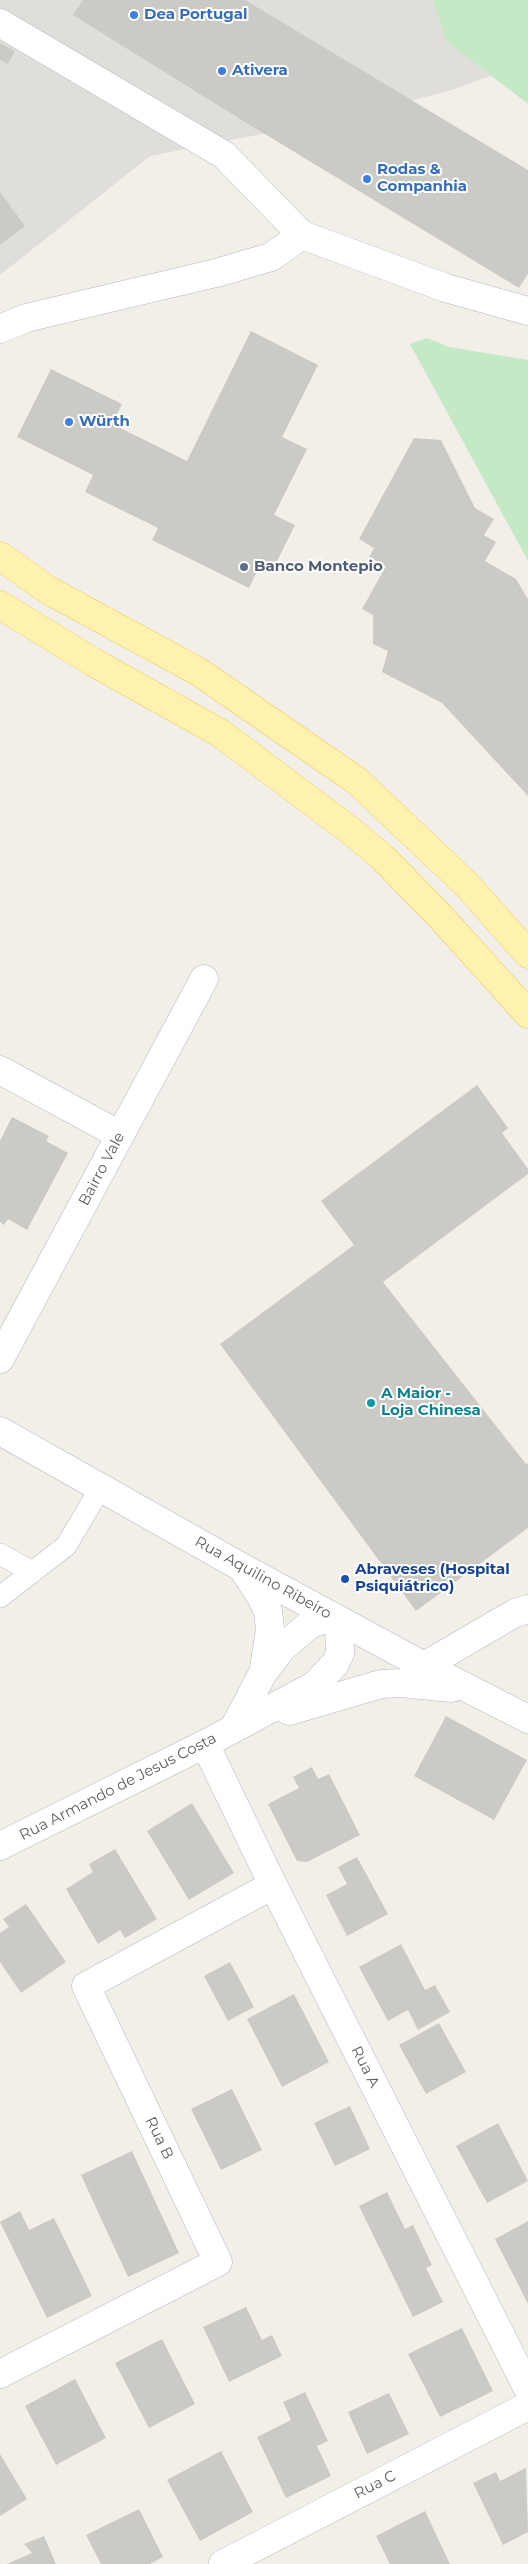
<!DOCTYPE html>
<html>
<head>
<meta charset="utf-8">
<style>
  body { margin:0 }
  canvas { display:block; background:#f1efe8 }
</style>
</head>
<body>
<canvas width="528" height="2564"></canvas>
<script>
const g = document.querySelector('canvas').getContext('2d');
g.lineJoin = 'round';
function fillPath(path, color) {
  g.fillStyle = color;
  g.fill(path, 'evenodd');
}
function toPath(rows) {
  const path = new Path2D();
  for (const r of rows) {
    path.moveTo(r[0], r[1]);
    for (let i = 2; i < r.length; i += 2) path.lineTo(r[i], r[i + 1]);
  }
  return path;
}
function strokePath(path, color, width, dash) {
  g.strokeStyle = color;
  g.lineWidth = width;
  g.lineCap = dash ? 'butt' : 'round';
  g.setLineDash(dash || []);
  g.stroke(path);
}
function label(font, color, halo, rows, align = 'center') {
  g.font = font + ' Montserrat,sans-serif';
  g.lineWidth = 4;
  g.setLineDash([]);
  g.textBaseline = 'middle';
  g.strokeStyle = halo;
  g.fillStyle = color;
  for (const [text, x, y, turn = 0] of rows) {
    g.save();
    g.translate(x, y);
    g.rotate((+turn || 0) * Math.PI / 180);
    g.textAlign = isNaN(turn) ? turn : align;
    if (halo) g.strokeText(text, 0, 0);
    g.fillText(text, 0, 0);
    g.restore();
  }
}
const industrial = toPath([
  [0,0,528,0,528,62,449,91,334,120,150,156,0,275]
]);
const green = toPath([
  [433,0,528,0,528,104,446,41],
  [427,338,449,347,528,360,528,561,410,344]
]);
const building = toPath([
  [83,0,245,0,528,170,528,274,519,288,240,119,73,15],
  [0,43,15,51,8,64,0,60],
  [0,192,25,226,0,245],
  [251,331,318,365,282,437,307,449,274,515,295,525,271,573,259,567,249,588,152,540,158,528,85,492,93,475,17,437,51,369,122,404,112,424,187,461],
  [414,438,441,440,475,508,494,519,484,535,496,542,485,561,516,579,528,599,528,796,442,703,382,672,388,651,373,644,373,615,362,609,386,566,369,557,374,548,359,539],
  [477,1085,508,1128,502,1133,528,1169,528,1174,383,1282,526,1464,528,1463,528,1528,416,1611,220,1344,354,1245,321,1201],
  [12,1117,49,1136,46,1141,68,1153,27,1230,8,1219,4,1225,0,1222,0,1141],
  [446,1716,527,1760,494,1820,414,1776],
  [312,1767,318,1779,329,1774,360,1835,307,1862,297,1861,268,1804,299,1788,293,1777],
  [192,1803,234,1873,189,1900,147,1831],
  [115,1849,157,1919,125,1938,120,1930,98,1944,66,1889,93,1872,89,1864],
  [357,1857,388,1914,347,1936,326,1895,347,1884,338,1867],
  [26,1904,66,1962,21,1993,0,1962,0,1933,9,1927,3,1919],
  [401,1944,425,1990,435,1985,450,2012,418,2030,408,2010,388,2021,359,1967],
  [230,1962,254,2007,228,2021,204,1976],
  [294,1994,329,2062,282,2087,247,2019],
  [439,2023,466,2072,426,2094,399,2045],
  [232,2089,262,2150,221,2170,191,2109],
  [350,2106,370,2149,335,2166,314,2123],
  [498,2123,528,2181,487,2203,456,2146],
  [132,2151,179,2253,128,2277,81,2175],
  [387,2192,405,2229,413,2225,432,2265,426,2268,443,2302,413,2317,359,2206],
  [20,2211,29,2230,54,2218,92,2296,47,2318,0,2222],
  [528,2221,528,2304,495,2239],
  [246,2307,262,2340,272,2335,282,2356,229,2382,203,2327],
  [462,2328,493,2391,440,2417,408,2354],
  [162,2339,195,2404,149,2428,115,2363],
  [75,2379,106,2438,56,2465,25,2406],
  [305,2392,328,2441,317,2446,331,2476,286,2498,257,2437,291,2420,283,2402],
  [389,2393,409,2434,367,2454,348,2412],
  [221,2451,253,2512,200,2541,167,2480],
  [0,2454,27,2499,0,2516],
  [526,2468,528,2532,503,2545,473,2483,496,2472,500,2481],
  [139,2509,163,2557,150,2564,101,2564,86,2535],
  [425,2511,450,2564,390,2564,376,2536],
  [44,2536,56,2564,7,2564,32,2553,24,2544]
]);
const service = toPath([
  [0,1554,32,1572],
  [0,1597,66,1546,101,1487]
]);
const minor = toPath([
  [0,23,224,155,302,235],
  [0,329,26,318,216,273,271,257,302,235,446,288,528,311],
  [0,1070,120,1135],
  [0,1359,204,979],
  [424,1666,515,1613,528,1609],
  [205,1744,273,1885,528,2389],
  [0,2374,218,2262,86,1986,273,1885],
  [223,2564,528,2406]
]);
const tertiary = toPath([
  [0,1431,243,1568,424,1666,528,1719],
  [243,1569,260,1595,268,1611,270,1629,264,1669],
  [289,1711,381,1684,401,1683,452,1688],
  [235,1726,263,1673,282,1648,309,1625,332,1616],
  [0,1846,205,1744,315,1685,335,1664,340,1653,339,1627,332,1616]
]);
const primary = toPath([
  [0,556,48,590,199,672,357,781,467,885,528,954],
  [0,605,93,662,220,733,351,831,382,857,437,913,528,1014]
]);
const markers = [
  [134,15,5,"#3f7fe0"],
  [222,71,5,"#3f7fe0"],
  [367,179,5,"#3f7fe0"],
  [69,422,5,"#3f7fe0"],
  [244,567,5,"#5c6f8a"],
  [371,1403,5,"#0f9aa8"],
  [345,1579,5,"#1a4fb4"]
];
const shopNames = [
  ["Dea Portugal",144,15],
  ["Ativera",232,71],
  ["Rodas &",377,170],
  ["Companhia",377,187],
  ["Würth",79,422]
];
const serviceNames = [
  ["Banco Montepio",254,567]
];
const streetNames = [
  ["Bairro Vale",102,1169,-62],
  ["Rua Aquilino Ribeiro",263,1578,29],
  ["Rua Armando de Jesus Costa",118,1787,-27],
  ["Rua A",365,2067,63],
  ["Rua B",159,2138,64],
  ["Rua C",375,2485,-27]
];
const cultureNames = [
  ["A Maior -",381,1394],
  ["Loja Chinesa",381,1411]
];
const transitNames = [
  ["Abraveses (Hospital",355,1570],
  ["Psiquiátrico)",355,1587]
];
fillPath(industrial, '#e0deda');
fillPath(green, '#c5e8c5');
fillPath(building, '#cccac5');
strokePath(service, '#b5b8bc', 22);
strokePath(minor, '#b5b8bc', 29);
strokePath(tertiary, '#b5b8bc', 29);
strokePath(primary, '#f2c960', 29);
strokePath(service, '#fff', 21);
strokePath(minor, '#fff', 28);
strokePath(tertiary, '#fff', 28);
strokePath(primary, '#fff2af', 28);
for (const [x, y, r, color] of markers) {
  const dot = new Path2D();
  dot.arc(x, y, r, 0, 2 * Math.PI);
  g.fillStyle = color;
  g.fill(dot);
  strokePath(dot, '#fff', 2);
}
label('bold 15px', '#366cbe', '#fff', shopNames, 'left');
label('bold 15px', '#4e5e75', '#fff', serviceNames, 'left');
label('15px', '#5f6368', '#fff', streetNames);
label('bold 15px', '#0d838f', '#fff', cultureNames, 'left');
label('bold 15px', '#164399', '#fff', transitNames, 'left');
</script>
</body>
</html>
